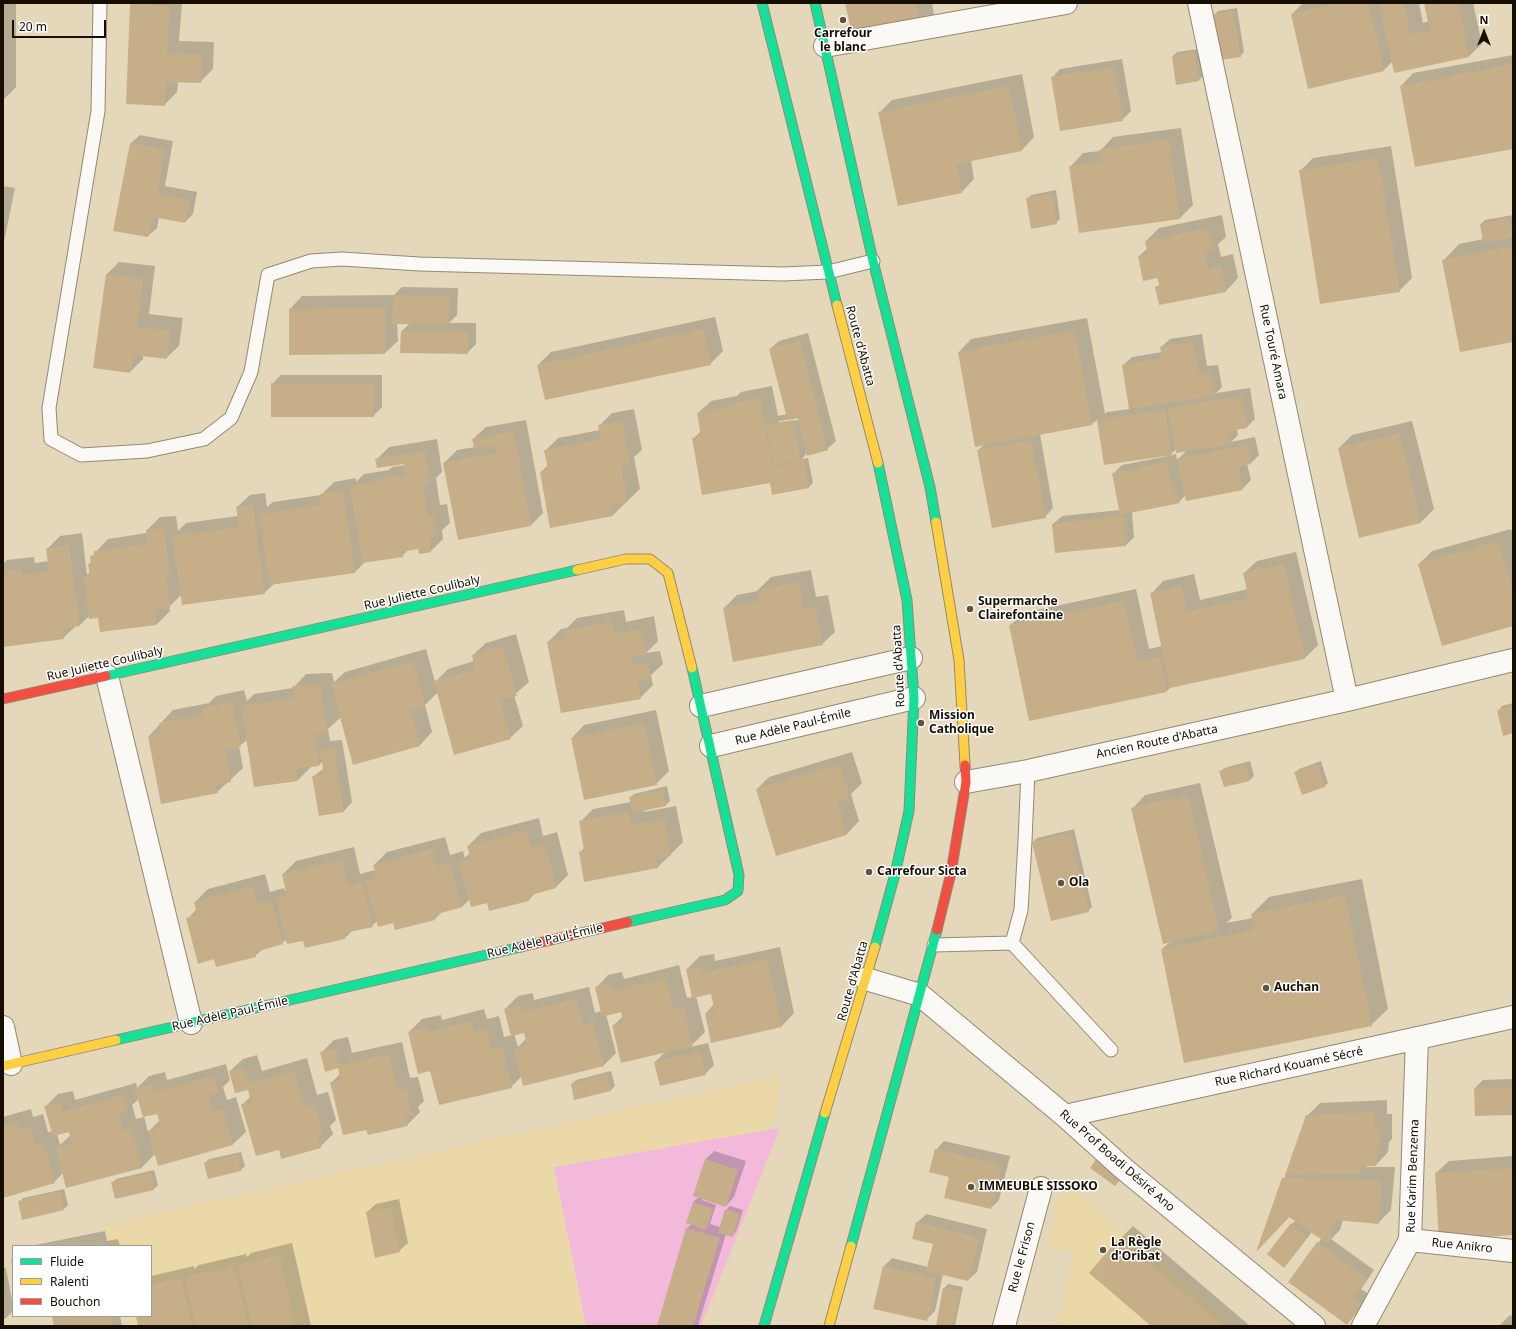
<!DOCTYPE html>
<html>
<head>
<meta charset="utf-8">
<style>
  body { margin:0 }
  #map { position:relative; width:1516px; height:1329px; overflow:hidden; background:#e4d7ba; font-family:"Noto Sans",sans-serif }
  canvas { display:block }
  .frame { position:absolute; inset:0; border:4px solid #160e00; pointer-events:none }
  .legend { position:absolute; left:12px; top:1245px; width:140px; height:72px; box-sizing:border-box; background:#fff; border:1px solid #a29f99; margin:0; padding:5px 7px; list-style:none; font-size:12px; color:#160e00 }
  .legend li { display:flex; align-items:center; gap:8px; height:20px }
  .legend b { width:20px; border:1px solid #a29f99 }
  .north { position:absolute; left:1464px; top:12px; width:40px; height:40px; -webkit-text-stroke:3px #fff; paint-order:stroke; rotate:0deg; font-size:11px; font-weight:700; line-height:16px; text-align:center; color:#160e00 }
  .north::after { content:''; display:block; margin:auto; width:14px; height:18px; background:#160e00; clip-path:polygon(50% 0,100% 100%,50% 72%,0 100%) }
  .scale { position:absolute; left:12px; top:20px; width:94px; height:18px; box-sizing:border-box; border:2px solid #160e00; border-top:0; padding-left:5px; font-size:12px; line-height:14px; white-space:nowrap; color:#160e00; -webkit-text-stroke:3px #fff; paint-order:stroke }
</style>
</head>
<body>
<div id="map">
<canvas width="1516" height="1329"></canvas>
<div class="frame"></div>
<ul class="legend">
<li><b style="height:5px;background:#16e098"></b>Fluide</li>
<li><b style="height:5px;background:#ffcf43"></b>Ralenti</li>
<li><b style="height:5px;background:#f24e42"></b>Bouchon</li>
</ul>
<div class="north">N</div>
<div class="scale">20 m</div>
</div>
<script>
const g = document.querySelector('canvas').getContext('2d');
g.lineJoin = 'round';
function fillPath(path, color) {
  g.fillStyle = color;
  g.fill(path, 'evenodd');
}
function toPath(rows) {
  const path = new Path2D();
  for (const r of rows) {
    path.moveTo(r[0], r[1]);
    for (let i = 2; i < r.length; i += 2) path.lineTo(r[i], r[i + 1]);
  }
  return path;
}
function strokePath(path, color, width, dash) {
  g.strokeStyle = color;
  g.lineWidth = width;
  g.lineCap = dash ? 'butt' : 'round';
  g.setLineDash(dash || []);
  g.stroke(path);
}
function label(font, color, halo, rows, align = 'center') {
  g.font = font + ' "Noto Sans",sans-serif';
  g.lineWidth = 3;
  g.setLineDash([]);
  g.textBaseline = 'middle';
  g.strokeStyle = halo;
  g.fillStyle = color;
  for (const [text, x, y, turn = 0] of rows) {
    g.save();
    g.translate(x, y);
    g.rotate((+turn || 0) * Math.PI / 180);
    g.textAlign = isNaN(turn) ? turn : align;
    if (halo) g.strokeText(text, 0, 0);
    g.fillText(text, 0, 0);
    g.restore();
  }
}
const built = toPath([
  [781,1075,778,1104,705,1326,127,1326,124,1316,151,1316,151,1246,109,1246,104,1225],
  [1065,1181,1234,1326,1056,1326,1075,1254,1046,1246]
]);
const green = toPath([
  [780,1128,701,1326,586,1326,554,1167]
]);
const shadow = toPath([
  [3,3,16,3,16,87,3,100],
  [133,3,182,3,179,41,214,42,213,69,200,82,178,81,177,92,164,105,131,5],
  [846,3,932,3,934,15,922,28],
  [1303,3,1419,3,1423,23,1429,21,1425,3,1473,3,1482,44,1469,56,1392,62,1384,70,1309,88,1292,14],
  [1237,8,1244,52,1240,56,1214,15,1218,11],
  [1198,49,1203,76,1199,80,1173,56,1177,52],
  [1513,55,1513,148,1401,86,1413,73],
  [1122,59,1131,111,1122,120,1052,78,1060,69],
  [1022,74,1034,137,1022,150,971,160,974,179,962,192,879,113,892,100],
  [1181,128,1193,205,1180,218,1080,232,1071,166,1083,153,1100,151,1113,137],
  [140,135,173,141,165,186,197,192,193,214,185,222,159,217,157,228,148,236,131,143],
  [1391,146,1412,278,1399,291,1300,171,1313,158],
  [3,186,15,188,3,247],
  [1056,190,1060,219,1056,223,1027,199,1031,195],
  [1222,215,1226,237,1218,244,1221,257,1233,254,1238,278,1226,291,1156,287,1160,284,1158,277,1139,256,1148,248,1146,241,1159,228],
  [1513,215,1513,341,1443,261,1459,244,1484,239,1481,224,1485,220],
  [119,262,155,266,149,314,183,318,179,346,166,358,143,355,143,359,130,372,107,274],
  [402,287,458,288,457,315,449,323,476,323,476,344,467,353,402,331,410,323,397,323,398,341,385,353,290,354,290,309,302,296,394,295],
  [715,317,723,351,710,364,538,365,551,352],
  [1087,318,1105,414,1107,412,1130,409,1123,365,1132,357,1162,352,1161,347,1170,339,1202,334,1207,366,1218,365,1222,387,1216,393,1250,388,1255,419,1247,427,1237,429,1238,435,1231,442,1255,437,1259,455,1251,463,1247,464,1251,480,1242,489,1185,496,1179,502,1132,512,1134,537,1126,545,1053,524,1062,516,1120,510,1113,474,1122,465,1168,456,1168,454,1105,464,1098,419,1092,424,1040,434,1053,508,1045,517,978,450,985,444,959,352,971,339],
  [1176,449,1187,450,1177,460,1176,454,1169,456],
  [808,333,836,441,827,449,807,453,802,459,808,458,813,483,809,487,771,483,693,439,701,431,698,413,711,401,737,396,741,392,772,386,778,416,787,414,770,349,779,341],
  [799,418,799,420,779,423,779,421],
  [281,375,382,375,382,407,373,416,272,384],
  [634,409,642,450,634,457,640,489,613,515,551,527,541,472,548,465,545,451,558,438,600,430,599,426,612,413],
  [526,420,543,513,531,525,444,463,457,450,475,447,473,439,486,427],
  [1412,421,1434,509,1421,522,1360,537,1339,448,1352,435],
  [437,439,442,472,436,478,440,505,447,504,450,523,442,530,443,539,431,551,418,548,408,550,402,556,365,562,355,572,274,584,264,593,181,595,169,607,170,611,157,624,101,631,99,616,90,615,80,625,76,626,63,638,3,646,3,564,7,560,34,557,35,563,49,561,47,549,60,536,82,533,87,575,90,572,89,564,91,562,91,557,108,539,147,533,147,530,160,517,176,516,178,531,186,523,238,516,237,507,250,495,265,493,267,507,273,502,321,495,334,482,356,478,356,482,364,474,389,470,392,467,405,465,404,463,376,460,389,447],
  [1511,529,1513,535,1513,625,1419,564,1432,551],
  [1296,552,1318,645,1305,658,1171,687,1167,691,1030,720,1010,626,1022,613,1136,589,1149,649,1162,646,1151,594,1163,581,1194,574,1200,600,1248,589,1244,573,1257,561],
  [811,570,816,597,828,595,835,632,822,644,724,608,737,595,758,591,758,590,771,577],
  [624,610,626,622,654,616,658,641,646,653,660,651,663,664,651,675,653,685,640,698,548,642,561,629,567,628,577,618],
  [516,634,529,682,514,695,523,726,510,738,438,692,425,705,432,732,420,745,354,763,341,717,328,729,330,741,342,740,352,802,344,811,314,776,324,768,323,761,319,765,311,767,298,780,254,786,247,740,239,746,243,768,217,792,149,736,173,710,209,703,216,696,244,690,247,701,254,694,293,688,306,674,332,673,334,682,345,672,426,649,435,682,448,669,474,661,473,655,486,643],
  [1513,703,1513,732,1499,710,1502,706],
  [656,710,669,771,656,784,572,738,584,725],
  [852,752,862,783,851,794,859,821,847,834,757,789,769,777],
  [1250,761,1254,776,1250,780,1221,772,1224,768],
  [1321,761,1328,783,1324,787,1295,773,1299,769],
  [1200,783,1232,918,1226,923,1253,918,1252,914,1269,897,1362,879,1388,1009,1371,1025,1162,949,1170,942,1133,808,1145,795],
  [667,786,670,801,666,805,643,810,644,812,676,806,683,842,657,868,580,852,585,847,580,822,593,809,631,802,630,798,634,794],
  [539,818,543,836,557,832,568,875,556,887,536,892,529,900,488,902,470,899,462,907,442,912,435,919,396,929,394,922,377,921,372,926,352,931,345,938,304,940,287,939,282,943,263,949,255,956,214,958,187,919,197,909,195,902,208,889,265,874,270,892,284,888,285,891,287,889,283,874,296,861,354,847,360,874,375,870,374,865,387,852,445,837,450,855,463,851,465,858,470,853,468,846,481,833],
  [1074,829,1092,907,1088,911,1033,842,1037,838],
  [780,947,794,1013,782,1026,706,1013,714,1004,712,992,696,996,705,1032,690,1047,708,1043,714,1065,705,1074,655,1062,666,1051,613,1026,623,1016,621,1011,606,1014,616,1053,603,1066,522,1076,511,1087,431,1070,409,1032,422,1019,441,1015,442,1020,484,1009,487,1019,499,1016,504,1037,512,1035,505,1009,518,996,533,993,534,1000,589,987,595,1013,602,1011,596,988,608,975,622,972,624,979,679,965,687,998,693,997,687,969,700,956,714,954,715,961],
  [525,1031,527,1038,518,1047,514,1034],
  [348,1037,352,1053,402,1042,410,1078,418,1077,424,1101,418,1107,420,1112,407,1125,367,1129,331,1083,340,1074,339,1067,321,1053,334,1040],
  [257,1055,262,1071,307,1058,317,1095,328,1092,336,1120,330,1126,333,1134,320,1147,279,1149,242,1105,251,1096,249,1089,230,1071,243,1059],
  [226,1064,230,1080,223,1087,227,1100,236,1097,246,1132,233,1144,156,1153,142,1167,63,1173,54,1182,3,1197,3,1117,31,1109,33,1117,43,1114,48,1132,52,1131,45,1107,58,1094,73,1091,75,1100,136,1083,137,1088,149,1076,165,1072,167,1080],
  [139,1099,144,1117,136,1119,132,1105],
  [158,1112,160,1120,148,1132,144,1116],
  [70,1131,71,1135,60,1145,57,1134],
  [611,1071,615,1086,611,1090,575,1098,572,1084,576,1080],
  [1513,1079,1513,1114,1475,1088,1483,1080],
  [1387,1100,1387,1114,1392,1114,1392,1139,1389,1142,1388,1152,1376,1165,1368,1165,1366,1167,1395,1167,1391,1210,1378,1223,1343,1220,1340,1230,1331,1239,1374,1270,1361,1289,1370,1295,1355,1315,1347,1324,1318,1243,1322,1238,1312,1232,1288,1263,1292,1224,1296,1220,1290,1216,1259,1249,1307,1116,1320,1103],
  [944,1141,1010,1156,999,1200,991,1208,950,1176,936,1150],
  [714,1151,746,1161,734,1197,726,1206,702,1198,702,1200,716,1205,710,1224,720,1227,726,1210,730,1206,743,1210,736,1232,732,1236,726,1234,698,1326,658,1326,687,1228,692,1224,693,1202,699,1197,705,1160],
  [241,1152,245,1166,241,1170,205,1163,209,1159],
  [1513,1156,1513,1234,1436,1173,1449,1161],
  [154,1170,158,1185,154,1189,112,1183,116,1179],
  [64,1189,68,1205,64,1209,19,1202,23,1198],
  [399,1199,408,1243,399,1251,367,1212,376,1204],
  [926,1214,987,1229,977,1272,968,1280,943,1274,935,1311,926,1320,883,1267,892,1258,928,1267,934,1243,917,1223],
  [1133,1226,1250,1326,1153,1326,1120,1239],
  [105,1231,107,1241,118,1239,120,1246,30,1246],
  [292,1243,311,1326,139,1326,137,1316,151,1316,151,1276,194,1266,194,1269,199,1265,246,1254,247,1257,251,1253],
  [13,1258,13,1270,11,1260],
  [3,1268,6,1268,13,1306,13,1311,5,1319,3,1319],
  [948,1284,963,1287,955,1326,937,1326,944,1288],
  [1510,1315,1513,1316,1513,1326,1499,1326],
  [54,1316,120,1316,122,1326,55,1326,53,1317]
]);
const building = toPath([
  [845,3,916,3,922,29,853,38],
  [1338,3,1369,3,1384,71,1308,89,1291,14],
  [1379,3,1404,3,1410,35,1430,31,1424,3,1458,3,1469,57,1394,73],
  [130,4,170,6,167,53,202,55,201,83,166,82,165,106,126,104],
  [1233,11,1241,57,1220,60,1213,15],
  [1194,52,1199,81,1176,85,1172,56],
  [1513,64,1513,149,1415,167,1400,86],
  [1114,67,1123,121,1060,131,1051,77],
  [1009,86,1022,151,956,164,962,193,898,206,878,112],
  [1169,140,1180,219,1079,233,1069,166,1101,162,1099,150],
  [130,143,165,150,157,194,190,200,185,223,153,217,148,237,113,231],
  [1378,158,1400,292,1320,304,1299,170],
  [1052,194,1057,224,1031,229,1026,198],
  [1509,218,1513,237,1483,243,1480,224],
  [1209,228,1214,250,1205,252,1208,269,1221,266,1226,292,1159,305,1155,287,1160,286,1157,278,1143,281,1138,256,1148,254,1145,241],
  [1513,246,1513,342,1460,352,1442,260],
  [106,274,143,279,137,327,170,331,167,359,133,355,130,373,93,368],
  [393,295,450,296,449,325,392,324],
  [385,308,385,354,289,355,289,309],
  [703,329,711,365,545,400,537,365],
  [1075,330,1092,425,975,447,958,352],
  [401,331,468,331,468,354,400,353],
  [800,341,828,450,807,456,797,416,787,418,769,349],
  [1194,342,1199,374,1210,372,1214,396,1129,409,1122,365,1162,358,1160,347],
  [271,383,374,383,374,417,271,417],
  [1242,396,1247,428,1228,431,1230,444,1176,453,1168,408],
  [760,398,774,476,773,467,804,461,809,488,772,495,770,483,702,495,692,438,701,437,697,413,728,407,727,404],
  [1165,410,1172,455,1104,465,1097,420],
  [794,420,801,461,774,465,766,424],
  [622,421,630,463,621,465,627,502,611,505,613,516,550,528,540,472,548,470,544,450,601,440,598,425],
  [514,432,531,526,458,540,443,463,496,453,494,445,474,448,472,439],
  [1400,433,1421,523,1359,538,1338,448],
  [1031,440,1046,518,992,528,977,450],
  [1247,445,1251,464,1238,467,1243,490,1186,501,1177,459],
  [425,451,430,485,423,486,428,517,434,516,437,537,429,538,431,552,419,554,418,549,402,552,403,557,362,563,350,486,379,482,378,479,406,475,404,464,377,468,375,459],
  [1167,462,1174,492,1177,491,1180,503,1120,515,1112,473],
  [343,490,355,573,269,585,259,514,322,505,320,494],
  [253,505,265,594,182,605,172,536,239,527,236,507],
  [1123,516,1126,546,1055,553,1052,524],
  [164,528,170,573,166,573,170,608,155,610,157,625,100,632,98,618,89,619,84,577,90,576,88,564,91,564,90,556,94,555,94,551,147,544,146,530],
  [1498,541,1513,591,1513,626,1442,646,1418,564],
  [69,545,80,626,62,629,64,639,3,647,3,571,22,569,22,575,49,572,46,549],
  [1284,564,1305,659,1170,688,1150,593,1181,586,1187,612,1249,598,1243,573],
  [799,582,803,609,815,607,823,645,733,662,723,608,759,601,757,590],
  [1124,601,1137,661,1160,657,1167,692,1029,721,1009,625],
  [612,622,614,634,642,629,646,654,631,657,633,665,648,663,650,678,637,680,641,699,561,713,547,642,565,638,563,631],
  [503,646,517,696,500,700,511,739,454,755,434,681,475,670,472,655],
  [413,661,425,706,410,711,420,746,353,765,331,684],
  [320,685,327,732,315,734,319,766,296,769,298,781,254,787,241,706,294,698,292,686],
  [232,702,241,747,225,750,231,782,216,785,218,793,161,804,148,736,161,733,159,723,204,714,203,708],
  [1513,706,1513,733,1503,736,1497,710],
  [644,723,657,785,584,800,571,738],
  [334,747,344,812,319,816,312,776,324,774,320,750],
  [840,764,850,797,837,801,847,835,776,856,756,789],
  [1246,765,1250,781,1224,787,1219,771],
  [1317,765,1325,787,1302,795,1294,772],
  [663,790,666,806,633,813,629,797],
  [1188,795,1219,931,1163,944,1131,808],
  [628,812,631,824,664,819,671,856,656,859,658,868,584,882,579,852,584,851,579,821],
  [526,830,531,848,545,844,556,888,528,896,529,901,489,911,487,903,471,907,459,862,471,859,467,846],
  [1070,833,1089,912,1051,921,1032,842],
  [432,849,437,867,450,863,462,907,434,915,435,920,395,930,393,923,378,927,365,881,377,878,373,865],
  [342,859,348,886,362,883,373,927,344,933,345,939,305,948,303,941,287,944,276,899,287,896,282,874],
  [253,886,257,904,271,900,283,944,255,952,256,957,216,967,214,959,198,964,186,918,197,915,194,902],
  [1345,895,1372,1026,1184,1063,1161,949,1254,930,1251,914],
  [767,959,782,1027,711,1043,705,1013,715,1011,711,994,692,998,686,969,701,966,702,973],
  [666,978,674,1010,684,1008,693,1046,621,1063,612,1025,623,1023,621,1012,602,1017,595,987,610,984,612,991],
  [576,999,583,1025,593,1022,604,1066,523,1086,514,1049,527,1046,524,1033,511,1036,504,1009,520,1005,522,1012],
  [472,1021,474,1031,486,1028,492,1049,502,1047,512,1088,439,1105,430,1071,418,1074,408,1032,429,1027,430,1032],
  [336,1049,340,1065,389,1054,398,1090,406,1089,412,1115,405,1116,408,1126,368,1135,366,1130,343,1135,330,1082,341,1080,338,1068,325,1072,320,1052],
  [700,1051,706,1075,660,1086,654,1062],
  [244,1067,249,1083,294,1071,305,1107,315,1104,323,1134,317,1135,321,1148,281,1159,279,1150,256,1156,241,1104,251,1102,248,1090,235,1093,229,1071],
  [607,1074,611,1091,574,1100,571,1084],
  [213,1076,218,1093,209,1095,214,1112,223,1109,233,1145,158,1166,148,1131,161,1127,157,1114,143,1117,135,1089,152,1084,154,1092],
  [1513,1087,1513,1115,1475,1116,1474,1088],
  [123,1095,128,1112,119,1114,123,1131,132,1129,142,1168,66,1188,56,1148,72,1144,69,1132,53,1136,44,1106,60,1103,62,1112],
  [1375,1112,1375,1126,1380,1126,1379,1153,1377,1153,1376,1166,1360,1166,1359,1174,1285,1175,1306,1115],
  [18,1121,20,1129,30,1126,35,1144,43,1142,55,1183,3,1198,3,1126],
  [935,1149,1002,1165,991,1209,944,1198,949,1177,929,1172],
  [238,1155,241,1171,208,1179,204,1163],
  [1098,1157,1124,1175,1115,1186,1090,1168],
  [705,1159,738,1170,726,1207,693,1196],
  [1513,1168,1513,1235,1439,1240,1435,1173],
  [151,1173,154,1190,115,1199,111,1182],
  [1282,1178,1382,1180,1379,1224,1335,1220,1328,1244,1289,1217,1256,1252],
  [60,1192,64,1210,22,1220,18,1201],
  [693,1202,713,1209,706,1230,686,1223],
  [391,1207,400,1252,375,1258,366,1212],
  [725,1209,740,1214,733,1237,718,1233],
  [916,1222,979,1238,968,1281,926,1271,933,1244,912,1239],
  [1291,1223,1308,1237,1284,1268,1267,1254],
  [686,1228,720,1238,693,1326,657,1326],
  [1119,1238,1223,1326,1151,1326,1089,1273],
  [1317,1242,1367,1278,1353,1298,1362,1304,1347,1325,1288,1282],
  [279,1255,295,1326,252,1326,238,1265],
  [234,1266,248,1326,196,1326,185,1277],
  [883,1266,936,1278,927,1321,873,1309],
  [181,1278,192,1326,138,1326,136,1316,151,1316,151,1285],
  [943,1288,960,1291,952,1326,936,1326],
  [57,1316,111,1316,112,1326,54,1326,52,1317]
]);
const lane = toPath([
  [100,3,98,111,49,408,51,439,81,455,147,451,204,439,231,418,251,372,268,275,311,261,342,259,419,264,783,274,828,272,873,261],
  [1012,943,1111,1050],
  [934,945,1012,943,1021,910,1025,841,1028,771]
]);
const street = toPath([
  [1199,3,1347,700],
  [825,46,1066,3],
  [107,676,191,1023],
  [701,706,911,658],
  [711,746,914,698],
  [966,782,1028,771,1347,700,1513,660],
  [866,979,920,995,1065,1116,1124,1169,1314,1326],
  [3,1027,11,1064],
  [1065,1116,1513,1017],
  [1410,1240,1513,1251],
  [1004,1326,1041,1188],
  [1363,1326,1410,1240,1417,1038]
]);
const fast = toPath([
  [762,3,837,305],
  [815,3,873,261,930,487,936,522],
  [106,676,577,570],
  [628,922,725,900,738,891,739,875,692,668],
  [875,947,895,874,909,811,914,698,907,600,878,463],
  [116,1040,521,947],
  [851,1246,937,930],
  [764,1326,825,1113]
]);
const slow = toPath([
  [837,305,878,463],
  [936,522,959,660,965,765],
  [577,570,626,559,650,559,668,573,692,668],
  [3,1066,116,1040],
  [825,1113,875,947],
  [829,1326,851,1246]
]);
const jam = toPath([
  [3,699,106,676],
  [937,930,951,873,966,782,965,765],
  [521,947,628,922]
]);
const markers = [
  [843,20,4,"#5e5441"],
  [970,609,4,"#5e5441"],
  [921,723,4,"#5e5441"],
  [869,872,4,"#5e5441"],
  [1061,883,4,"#5e5441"],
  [1266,988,4,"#5e5441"],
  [971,1187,4,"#5e5441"],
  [1103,1250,4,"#5e5441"]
];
const poiNames = [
  ["Carrefour",843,34,"center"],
  ["le blanc",843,48,"center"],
  ["Supermarche",978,602],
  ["Clairefontaine",978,616],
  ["Mission",929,716],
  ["Catholique",929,730],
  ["Carrefour Sicta",877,872],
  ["Ola",1069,883],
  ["Auchan",1274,988],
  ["IMMEUBLE SISSOKO",979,1187],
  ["La Règle",1111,1243],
  ["d'Oribat",1111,1257]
];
const streetNames = [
  ["Route d'Abatta",860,346,75],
  ["Rue Touré Amara",1273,352,78],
  ["Rue Juliette Coulibaly",422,593,-13],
  ["Rue Juliette Coulibaly",105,664,-13],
  ["Route d'Abatta",899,666,-93],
  ["Rue Adèle Paul-Émile",793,727,-14],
  ["Ancien Route d'Abatta",1157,742,-12],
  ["Rue Adèle Paul-Émile",545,941,-13],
  ["Route d'Abatta",853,981,-74],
  ["Rue Adèle Paul-Émile",230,1014,-13],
  ["Rue Richard Kouamé Sécré",1289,1067,-12],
  ["Rue Prof Boadi Désiré Ano",1117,1161,41],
  ["Rue Karim Benzema",1413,1176,-88],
  ["Rue Anikro",1462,1246,6],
  ["Rue le Frison",1022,1257,-75]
];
fillPath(built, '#ebd8a8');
fillPath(green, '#f2b9db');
fillPath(shadow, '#0003');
fillPath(building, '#c6af88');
strokePath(lane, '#938a72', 15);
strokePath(street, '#938a72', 24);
strokePath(fast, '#938a72', 11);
strokePath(slow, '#938a72', 11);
strokePath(jam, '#938a72', 11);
strokePath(lane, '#fbf9f5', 13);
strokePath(street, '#fbf9f5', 22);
strokePath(fast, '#16e098', 9);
strokePath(slow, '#ffcf43', 9);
strokePath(jam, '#f24e42', 9);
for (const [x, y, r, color] of markers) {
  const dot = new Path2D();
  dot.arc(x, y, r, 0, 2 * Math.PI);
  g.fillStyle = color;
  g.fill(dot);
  strokePath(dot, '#fff', 1.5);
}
label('bold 12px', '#160e00', '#fff', poiNames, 'left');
label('12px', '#160e00', '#fff', streetNames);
</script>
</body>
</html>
